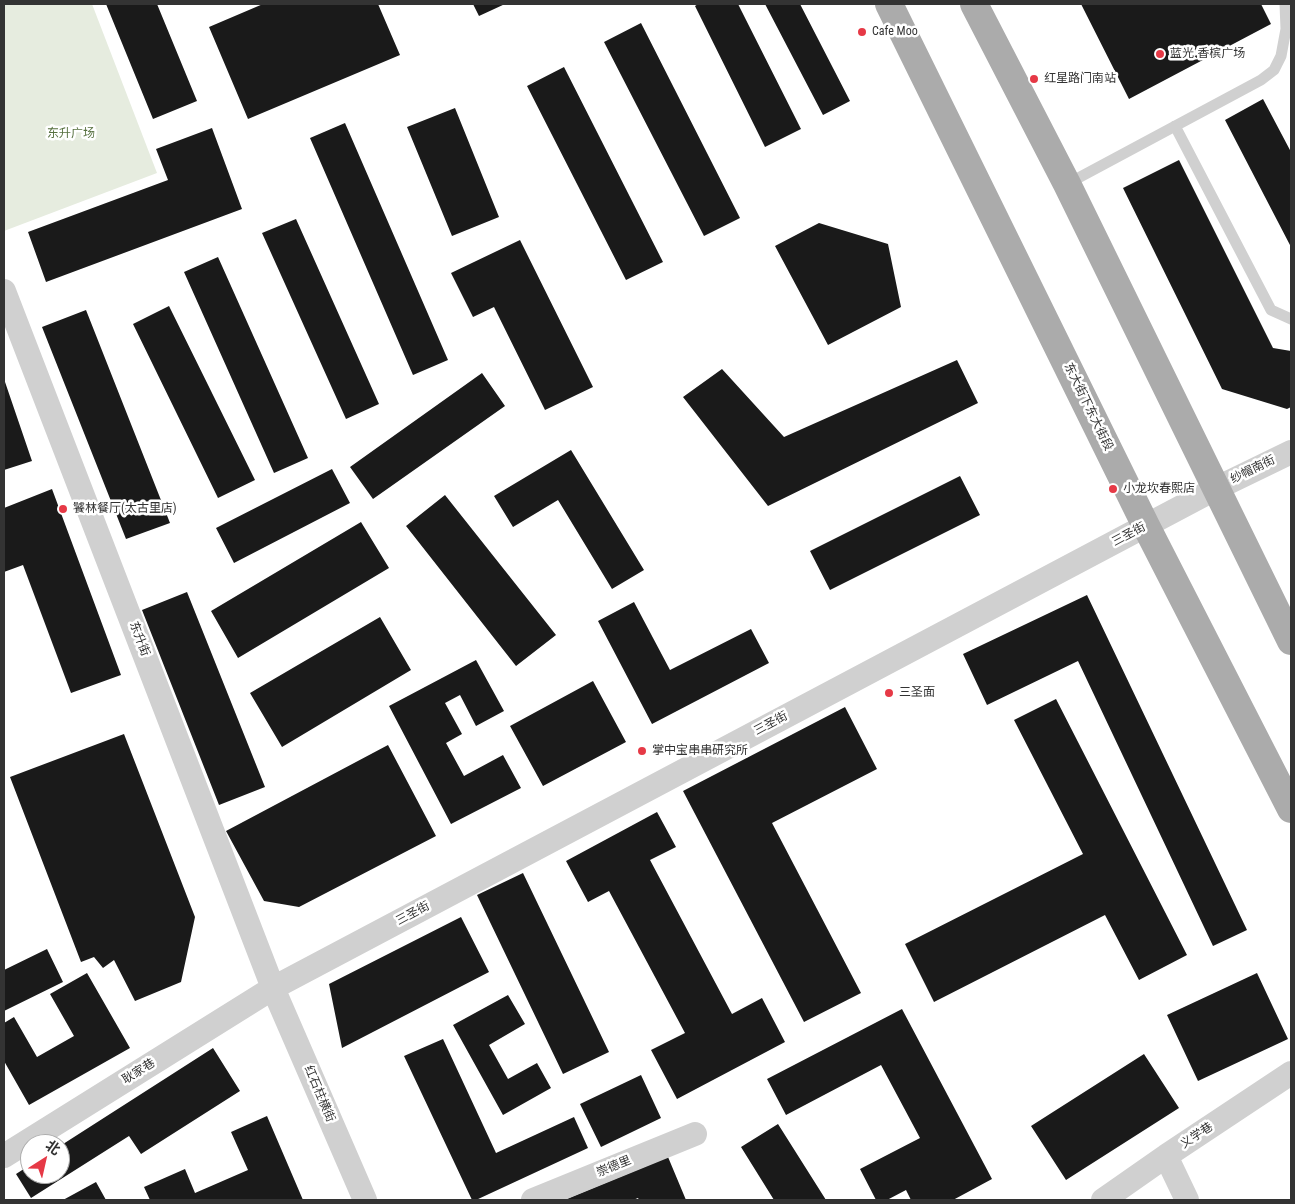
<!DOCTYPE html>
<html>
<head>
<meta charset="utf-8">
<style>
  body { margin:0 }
  #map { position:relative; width:1295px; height:1204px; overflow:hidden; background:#fff; font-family:"Roboto Condensed","Noto Sans SC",sans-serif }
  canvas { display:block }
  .frame { position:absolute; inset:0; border:5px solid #333; pointer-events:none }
  .north { position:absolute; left:20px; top:1134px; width:50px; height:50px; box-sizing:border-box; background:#fff; border:1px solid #adadad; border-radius:50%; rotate:35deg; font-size:14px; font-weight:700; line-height:20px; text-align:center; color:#333 }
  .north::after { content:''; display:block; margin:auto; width:18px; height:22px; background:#e63946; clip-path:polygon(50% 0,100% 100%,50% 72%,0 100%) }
</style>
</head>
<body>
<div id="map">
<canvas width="1295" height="1204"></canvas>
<div class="frame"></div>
<div class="north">北</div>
</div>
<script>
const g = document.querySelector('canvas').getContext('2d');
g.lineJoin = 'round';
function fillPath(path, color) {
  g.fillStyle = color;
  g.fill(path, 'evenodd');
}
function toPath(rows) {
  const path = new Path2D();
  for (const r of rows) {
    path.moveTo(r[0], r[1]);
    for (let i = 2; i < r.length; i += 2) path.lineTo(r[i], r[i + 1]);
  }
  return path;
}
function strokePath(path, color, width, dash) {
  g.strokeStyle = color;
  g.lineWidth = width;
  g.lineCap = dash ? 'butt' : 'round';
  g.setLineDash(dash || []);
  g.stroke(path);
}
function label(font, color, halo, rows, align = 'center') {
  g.font = font + ' "Roboto Condensed","Noto Sans SC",sans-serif';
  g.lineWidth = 5;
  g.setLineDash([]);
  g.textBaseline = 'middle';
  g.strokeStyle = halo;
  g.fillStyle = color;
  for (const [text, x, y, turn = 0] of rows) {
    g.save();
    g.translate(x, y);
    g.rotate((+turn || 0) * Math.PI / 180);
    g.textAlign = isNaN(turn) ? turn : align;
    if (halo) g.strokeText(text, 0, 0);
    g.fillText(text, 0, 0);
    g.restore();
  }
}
const green = toPath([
  [4,4,92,4,157,173,4,231]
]);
const building = toPath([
  [106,4,157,4,197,101,153,119],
  [263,4,378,4,400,55,248,119,209,27],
  [473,4,505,4,479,16],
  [698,4,738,4,801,129,765,147,695,6],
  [765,4,800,4,850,101,823,115],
  [1081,4,1261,4,1271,24,1129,99],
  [641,23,740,218,704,236,604,42],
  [564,67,663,262,626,280,527,86],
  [1263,99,1291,152,1291,247,1225,120],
  [455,108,499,217,452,236,407,127],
  [345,123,448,360,413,375,310,138],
  [212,128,242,209,46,282,28,232,168,180,156,149],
  [1179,160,1273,348,1291,351,1291,407,1287,409,1222,389,1123,188],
  [296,219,379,404,346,419,262,233],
  [819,223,888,244,901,307,828,345,775,246],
  [520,240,593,387,545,410,494,307,473,317,451,273],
  [218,257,308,458,274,473,184,272],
  [169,306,255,480,218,498,133,324],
  [86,310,170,523,126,539,42,327],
  [957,360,978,403,768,506,683,397,722,369,784,437],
  [482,373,505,406,373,499,350,467],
  [4,379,32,461,4,470],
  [571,450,644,570,612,589,558,500,513,527,494,496],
  [332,469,350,503,234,563,216,528],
  [960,476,980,515,830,590,810,551],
  [52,489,121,675,71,693,23,565,4,572,4,508],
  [445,495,556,635,516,666,406,526],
  [361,522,389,568,238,658,211,611],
  [187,592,265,787,219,805,142,610],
  [1087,595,1247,930,1213,946,1078,661,987,705,963,654],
  [634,602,670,670,751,629,769,663,652,724,598,621],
  [380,617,411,670,282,747,250,693],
  [476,660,504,711,476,726,460,695,445,703,462,734,446,743,464,776,503,755,521,788,451,824,389,706],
  [593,681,626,742,543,786,510,726],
  [1056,699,1187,955,1139,980,1105,915,934,1002,905,944,1083,854,1014,720],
  [845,707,877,769,772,823,861,993,804,1022,683,791],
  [124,734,195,917,181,982,135,1001,114,960,103,968,94,957,81,962,10,777],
  [388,745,436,836,299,907,264,901,226,831],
  [657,812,676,847,650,860,732,1014,762,998,785,1042,677,1099,651,1050,685,1033,609,891,588,902,566,861],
  [523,873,609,1052,563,1074,477,895],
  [461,917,489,972,342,1048,329,984],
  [47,949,63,982,4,1011,4,970],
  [87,973,130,1048,29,1105,4,1061,4,1023,14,1017,37,1057,74,1036,50,994],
  [1257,973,1288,1039,1198,1081,1167,1015],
  [508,995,525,1024,489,1045,508,1079,537,1063,551,1088,503,1115,453,1025],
  [902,1009,992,1179,953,1200,911,1200,906,1190,887,1200,876,1200,860,1169,920,1138,881,1065,786,1115,767,1079],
  [443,1039,496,1153,574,1117,588,1148,476,1200,472,1200,404,1056],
  [213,1048,240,1091,141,1154,129,1136,31,1198,16,1174,30,1165,30,1174,60,1174,60,1146],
  [1144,1054,1179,1108,1066,1180,1031,1126],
  [641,1075,661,1118,601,1147,580,1104],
  [267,1116,303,1200,150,1200,144,1187,185,1169,195,1193,248,1170,231,1132],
  [778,1124,826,1200,774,1200,741,1147],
  [668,1157,686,1200,639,1200,638,1198,633,1200,564,1200],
  [96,1182,106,1200,63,1200]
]);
const lane = toPath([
  [1175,126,1271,310,1291,319],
  [1067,184,1261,80,1274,70,1281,56,1286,29,1285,4]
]);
const street = toPath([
  [4,291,273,988,365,1200],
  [4,1156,273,988,1215,489,1291,452],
  [1166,1156,1187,1200],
  [533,1200,695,1134],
  [1103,1200,1166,1156,1291,1073]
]);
const primary = toPath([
  [889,4,1146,526,1291,809],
  [974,4,1067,184,1291,641]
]);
const markers = [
  [862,32,5,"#e63946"],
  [1160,54,5,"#e63946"],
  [1034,79,5,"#e63946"],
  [1113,489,5,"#e63946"],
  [63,509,5,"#e63946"],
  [889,693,5,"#e63946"],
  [642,751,5,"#e63946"]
];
const poiNames = [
  ["Cafe Moo",872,32],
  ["蓝光.香槟广场",1170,54],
  ["红星路门南站",1044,79],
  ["小龙坎春熙店",1123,489],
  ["饕林餐厅(太古里店)",73,509],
  ["三圣面",899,693],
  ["掌中宝串串研究所",652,751]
];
const parkNames = [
  ["东升广场",71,134]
];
const streetNames = [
  ["东大街下东大街段",1088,407,64],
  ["纱帽南街",1253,470,-26],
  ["三圣街",1129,535,-28],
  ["东升街",139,639,69],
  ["三圣街",771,724,-28],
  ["三圣街",413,914,-28],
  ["耿家巷",139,1072,-32],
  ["红石柱横街",319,1094,67],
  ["义学巷",1197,1136,-34],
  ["崇德里",614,1167,-22]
];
fillPath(green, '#e6ecdf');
fillPath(building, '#1a1a1a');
strokePath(lane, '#d0d0d0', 11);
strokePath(street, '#d0d0d0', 24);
strokePath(primary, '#ababab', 28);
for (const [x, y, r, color] of markers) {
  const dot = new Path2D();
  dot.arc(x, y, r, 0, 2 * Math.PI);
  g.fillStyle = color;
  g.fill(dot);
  strokePath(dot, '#fff', 2);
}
label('12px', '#333', '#fff', poiNames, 'left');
label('12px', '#56703f', '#fff', parkNames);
label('12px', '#333', '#fff', streetNames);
</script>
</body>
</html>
